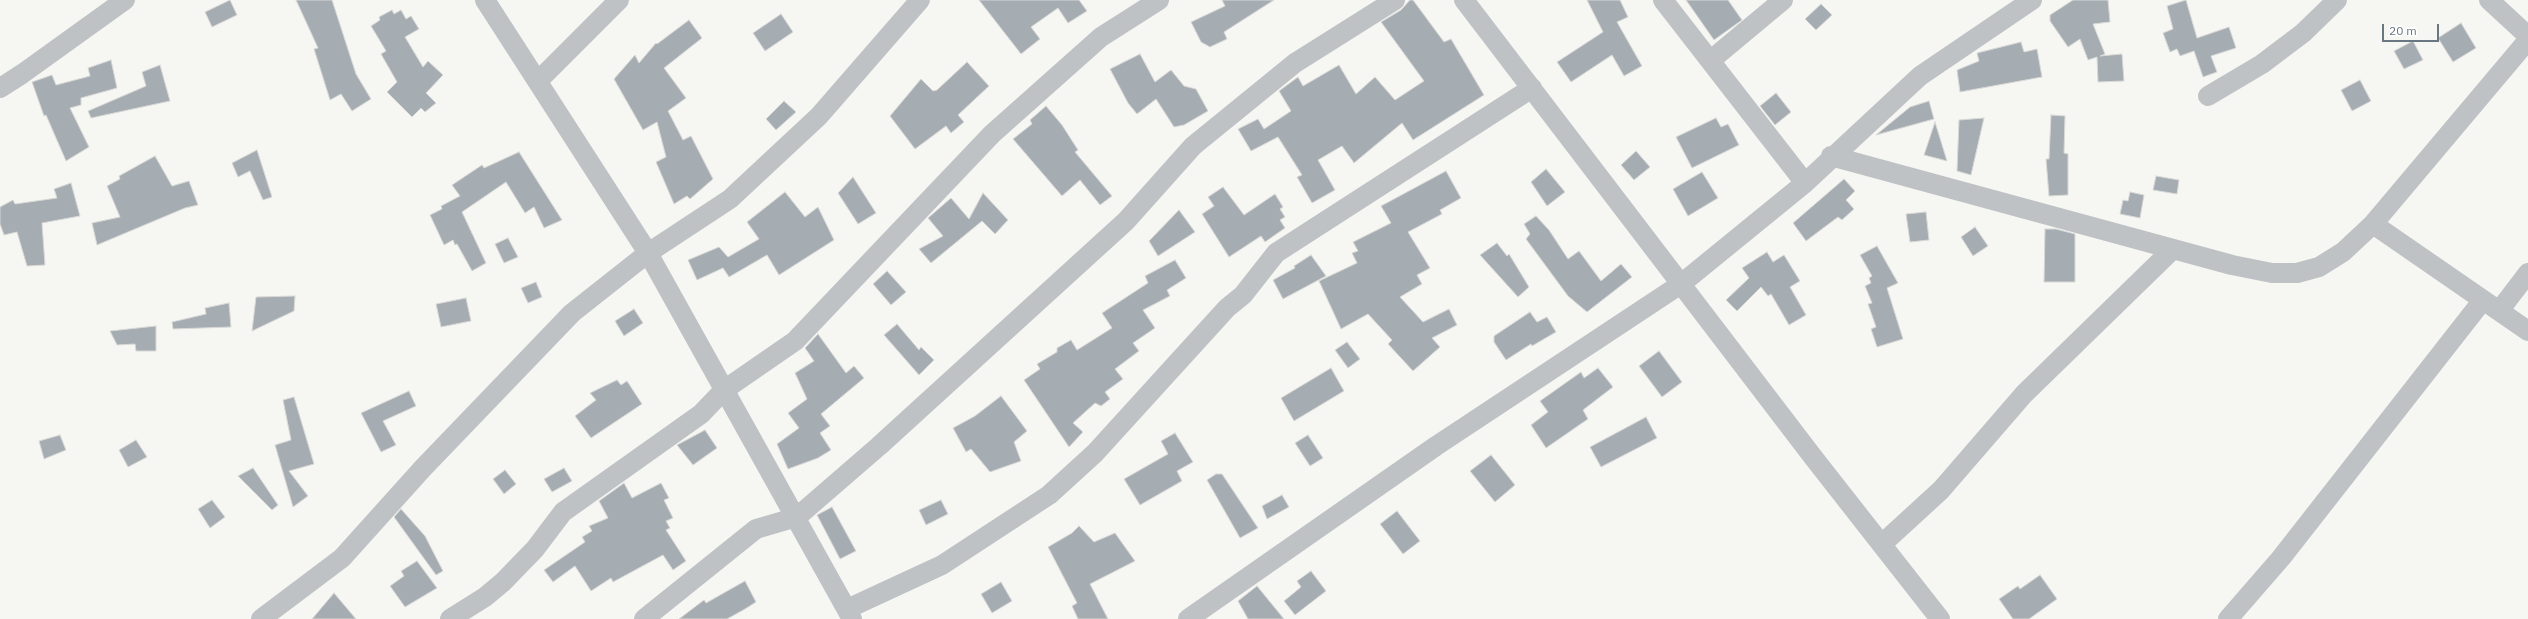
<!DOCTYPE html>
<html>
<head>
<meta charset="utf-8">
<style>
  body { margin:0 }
  #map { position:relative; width:2528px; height:619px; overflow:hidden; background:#f6f6f3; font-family:"IBM Plex Sans",sans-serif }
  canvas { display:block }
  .scale { position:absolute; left:2382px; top:24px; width:57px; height:18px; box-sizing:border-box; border:2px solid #687782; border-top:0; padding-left:5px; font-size:12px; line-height:14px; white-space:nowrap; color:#687782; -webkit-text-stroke:3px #fff; paint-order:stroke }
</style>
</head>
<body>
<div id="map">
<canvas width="2528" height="619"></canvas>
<div class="scale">20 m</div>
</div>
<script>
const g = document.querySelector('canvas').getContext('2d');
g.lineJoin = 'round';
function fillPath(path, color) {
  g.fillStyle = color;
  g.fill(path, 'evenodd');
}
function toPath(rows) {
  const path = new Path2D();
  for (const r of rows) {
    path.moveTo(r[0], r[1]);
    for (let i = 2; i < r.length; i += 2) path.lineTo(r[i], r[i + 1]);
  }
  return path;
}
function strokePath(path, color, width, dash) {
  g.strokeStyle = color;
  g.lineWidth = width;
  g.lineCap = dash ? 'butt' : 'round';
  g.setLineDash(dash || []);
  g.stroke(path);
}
const building = toPath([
  [230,0,237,15,212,27,205,12,230,0],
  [296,0,332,0,356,74,371,99,352,111,341,94,330,100,314,49,318,48,296,0],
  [979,0,1079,0,1087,11,1068,23,1058,8,1031,27,1040,39,1021,54,979,0],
  [1222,0,1274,0,1224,32,1227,39,1210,47,1201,42,1191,22,1225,6,1222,0],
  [1410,0,1413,0,1444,42,1451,39,1484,95,1413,140,1402,123,1354,163,1342,146,1318,160,1335,190,1312,203,1297,177,1302,175,1278,137,1251,151,1238,129,1258,119,1264,129,1291,111,1279,91,1298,77,1303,86,1339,65,1356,94,1375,77,1395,100,1424,81,1381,22,1401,10,1410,0],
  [1587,0,1620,0,1628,17,1617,22,1642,66,1624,76,1612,55,1571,82,1557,62,1603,32,1587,0],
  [1686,0,1728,0,1742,20,1714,40,1686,0],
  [2073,0,2108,0,2110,22,2093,24,2105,54,2100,56,2122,54,2124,81,2098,82,2097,57,2088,60,2080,39,2068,47,2050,21,2050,15,2073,0],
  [2186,0,2197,38,2229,27,2236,48,2211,56,2217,72,2203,77,2194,51,2180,56,2177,49,2170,52,2163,33,2173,29,2167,6,2186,0],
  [1821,4,1832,15,1816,30,1805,19,1821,4],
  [392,10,394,14,401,10,406,19,411,16,419,29,405,37,423,67,428,61,443,75,426,93,436,103,425,112,421,108,412,117,387,92,397,82,381,54,386,51,371,26,380,20,379,17,392,10],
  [781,14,793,32,765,51,753,33,781,14],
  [689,20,702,38,664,68,686,98,668,111,683,140,691,136,713,179,690,199,687,196,674,204,656,162,666,157,657,122,643,130,614,79,635,55,639,63,656,43,657,44,689,20],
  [2461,23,2476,48,2453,62,2438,38,2461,23],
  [2413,41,2423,60,2404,69,2394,51,2413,41],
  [2021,42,2024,52,2037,49,2042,77,1960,92,1957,70,1979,61,1977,53,2021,42],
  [1140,54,1155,82,1171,70,1184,86,1196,89,1208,111,1184,125,1174,127,1156,99,1137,114,1128,103,1110,69,1140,54],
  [111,60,117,88,81,98,81,105,70,108,89,147,66,161,46,115,44,116,32,82,52,75,56,85,90,76,88,68,111,60],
  [967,62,989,86,958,115,964,122,951,133,946,126,915,149,890,116,921,79,933,91,937,90,967,62],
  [160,65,170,101,91,118,88,111,146,86,142,72,160,65],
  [2360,80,2371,101,2352,111,2341,90,2360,80],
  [1776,93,1791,112,1775,125,1760,106,1776,93],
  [784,101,796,112,776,130,766,119,784,101],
  [1929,101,1934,119,1876,135,1910,107,1929,101],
  [1046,106,1062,125,1078,150,1075,152,1112,196,1100,205,1080,180,1062,196,1013,139,1032,124,1030,120,1046,106],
  [2051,115,2065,116,2064,153,2068,154,2068,195,2049,196,2046,159,2049,159,2051,115],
  [1716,118,1721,127,1728,124,1739,145,1692,168,1676,137,1716,118],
  [1984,118,1971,175,1957,171,1959,120,1984,118],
  [1935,122,1947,161,1924,155,1935,122],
  [257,150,272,197,263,200,250,171,238,177,232,163,257,150],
  [1636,151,1650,167,1634,180,1621,165,1636,151],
  [519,152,562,220,544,228,534,207,525,213,506,182,462,212,486,263,472,271,457,244,455,245,453,240,444,245,430,215,442,209,441,206,460,196,452,185,482,165,484,168,519,152],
  [155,156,172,186,189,181,198,205,185,208,97,245,92,223,120,217,107,186,120,179,119,176,155,156],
  [1546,169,1565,192,1547,206,1531,182,1546,169],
  [1446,171,1461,198,1440,210,1442,214,1408,232,1430,268,1417,275,1422,284,1400,297,1423,322,1449,309,1457,325,1432,338,1440,347,1413,371,1388,344,1392,340,1368,314,1341,329,1319,281,1357,263,1352,253,1358,251,1353,242,1391,223,1381,206,1446,171],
  [1702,172,1718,198,1688,216,1673,189,1702,172],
  [2156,176,2179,180,2177,194,2153,190,2156,176],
  [853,177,876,213,858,224,838,193,853,177],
  [1844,179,1855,191,1846,200,1854,209,1842,220,1838,217,1806,241,1793,223,1844,179],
  [71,183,80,216,42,223,45,265,27,266,17,232,4,235,0,224,0,207,13,200,15,204,57,198,54,189,71,183],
  [1223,187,1244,215,1275,194,1283,207,1280,209,1285,217,1280,220,1285,228,1265,242,1261,236,1229,257,1202,214,1214,206,1208,197,1223,187],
  [785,192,805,217,818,207,834,240,779,275,767,255,729,277,723,268,697,280,688,260,719,247,728,257,759,239,747,222,785,192],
  [2130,192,2144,195,2140,218,2120,214,2123,200,2128,201,2130,192],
  [983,193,1008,220,995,234,982,221,931,263,919,249,943,236,928,218,951,198,969,219,983,193],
  [1179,210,1195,232,1158,256,1149,241,1179,210],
  [1926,212,1929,240,1910,242,1906,214,1926,212],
  [1536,216,1549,230,1568,259,1579,251,1601,281,1621,264,1632,277,1587,312,1568,296,1526,239,1530,234,1524,224,1536,216],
  [1975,227,1988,246,1973,256,1961,237,1975,227],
  [2045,229,2056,229,2075,234,2075,282,2044,282,2045,229],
  [508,238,518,257,504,263,495,244,508,238],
  [1497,243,1507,256,1509,254,1529,287,1518,297,1480,255,1497,243],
  [1877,246,1898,283,1887,288,1903,339,1877,347,1871,329,1876,327,1868,304,1872,303,1865,286,1871,283,1869,278,1872,276,1860,255,1877,246],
  [1767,252,1773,262,1784,255,1800,281,1790,287,1806,315,1789,325,1771,294,1768,296,1761,287,1737,311,1726,300,1749,278,1742,268,1767,252],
  [1311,255,1326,276,1283,299,1273,280,1295,268,1294,266,1311,255],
  [1175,260,1186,278,1167,290,1170,296,1143,310,1155,328,1133,343,1139,351,1115,369,1123,379,1105,392,1110,399,1101,406,1095,403,1073,423,1083,432,1069,447,1024,380,1040,369,1037,364,1057,352,1057,348,1071,340,1077,350,1112,328,1102,313,1148,283,1145,276,1175,260],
  [887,271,906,292,891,305,873,284,887,271],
  [536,282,542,297,528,303,521,288,536,282],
  [295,296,294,311,252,331,256,297,295,296],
  [466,298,471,321,441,327,436,304,466,298],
  [229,303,231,327,173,329,172,322,206,314,205,308,229,303],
  [634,309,643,323,624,336,615,321,634,309],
  [1530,312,1537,322,1547,317,1556,332,1532,346,1531,344,1506,360,1494,342,1494,336,1530,312],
  [897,324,919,350,921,347,934,360,919,375,884,335,897,324],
  [156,326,156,351,136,351,135,344,117,345,110,331,156,326],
  [818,334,846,373,854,366,864,378,821,414,830,426,820,433,831,450,818,458,788,469,777,444,799,428,788,413,807,399,795,373,814,361,805,348,818,334],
  [1347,342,1360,359,1348,368,1335,350,1347,342],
  [1659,351,1682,382,1662,397,1639,366,1659,351],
  [1331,368,1344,391,1294,421,1281,398,1331,368],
  [1598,368,1613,387,1583,410,1588,419,1546,448,1531,425,1548,412,1540,401,1581,372,1584,378,1598,368],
  [617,380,621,385,627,381,642,404,591,438,575,416,596,400,590,393,617,380],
  [409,391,416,406,383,421,396,445,381,452,361,413,409,391],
  [1001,396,1027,431,1014,442,1021,461,990,472,971,449,966,452,953,428,975,416,1001,396],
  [294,397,314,464,289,471,308,496,293,507,275,445,291,440,283,400,294,397],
  [1646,417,1657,438,1601,467,1590,447,1646,417],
  [705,430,717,448,693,465,677,445,705,430],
  [1175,433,1193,462,1177,471,1182,481,1140,505,1124,479,1168,454,1161,441,1175,433],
  [60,435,66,450,44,459,39,441,60,435],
  [1308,435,1323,458,1310,466,1295,443,1308,435],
  [136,440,147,457,128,467,119,450,136,440],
  [1491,455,1515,485,1495,502,1470,471,1491,455],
  [253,468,278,505,272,510,238,476,253,468],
  [564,468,572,481,552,492,544,479,564,468],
  [505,470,516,484,504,494,493,479,505,470],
  [1216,474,1222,474,1258,528,1240,538,1207,480,1216,474],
  [624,483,632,498,661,483,669,498,664,500,673,518,666,521,670,528,666,530,686,561,673,570,663,555,613,582,611,578,591,591,575,566,553,582,544,570,585,542,582,537,592,531,589,526,608,518,599,501,624,483],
  [1282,495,1289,507,1267,519,1262,506,1282,495],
  [212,500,225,517,210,528,198,509,212,500],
  [941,500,948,514,926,525,919,510,941,500],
  [832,507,856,551,840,559,817,515,832,507],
  [401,509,425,536,443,571,436,575,394,517,401,509],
  [1397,511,1420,541,1403,554,1380,524,1397,511],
  [1079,526,1094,542,1115,533,1135,561,1090,584,1108,619,1078,619,1072,606,1077,603,1048,547,1072,533,1079,526],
  [417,561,437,588,405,607,390,586,404,576,401,571,417,561],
  [1311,571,1326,591,1295,615,1284,601,1301,587,1297,581,1311,571],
  [2040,575,2057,599,2029,619,2013,619,1999,599,2018,586,2020,589,2040,575],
  [745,581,756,602,745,609,727,619,679,619,704,600,706,603,745,581],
  [1001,582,1012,601,992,613,981,594,1001,582],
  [1257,586,1284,619,1248,619,1238,601,1257,586],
  [334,593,356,619,312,619,334,593]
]);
const minor = toPath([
  [485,0,648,253,852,619],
  [1464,0,1813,457,1940,619],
  [1663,0,1805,183],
  [2489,0,2528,36],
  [1711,60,1783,0],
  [538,81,619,0],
  [0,88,22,74,125,0],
  [2208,96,2262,64,2303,33,2337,0],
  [1831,156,2232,265,2272,273,2297,273,2319,267,2343,252,2373,224,2528,40],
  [2373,224,2528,331],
  [2499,311,2528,273],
  [1882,544,1941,490,2024,394,2173,249],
  [847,609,942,565,1049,495,1095,453,1227,308,1243,295,1276,253,1532,88],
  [261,619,342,558,423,468,572,313,648,253,730,199,819,116,920,0],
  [450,619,485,597,503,582,535,549,563,512,701,414,724,390,795,341,992,134,1101,37,1159,0],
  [644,619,756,529,797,517,879,446,1126,221,1193,146,1295,63,1395,0],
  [1188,619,1436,446,1681,284,1805,183,1920,76,2032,0],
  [2228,619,2281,558,2483,300]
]);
fillPath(building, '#a6adb2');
strokePath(building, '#d8d8d6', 1);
strokePath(minor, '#bec2c5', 20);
</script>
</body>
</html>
